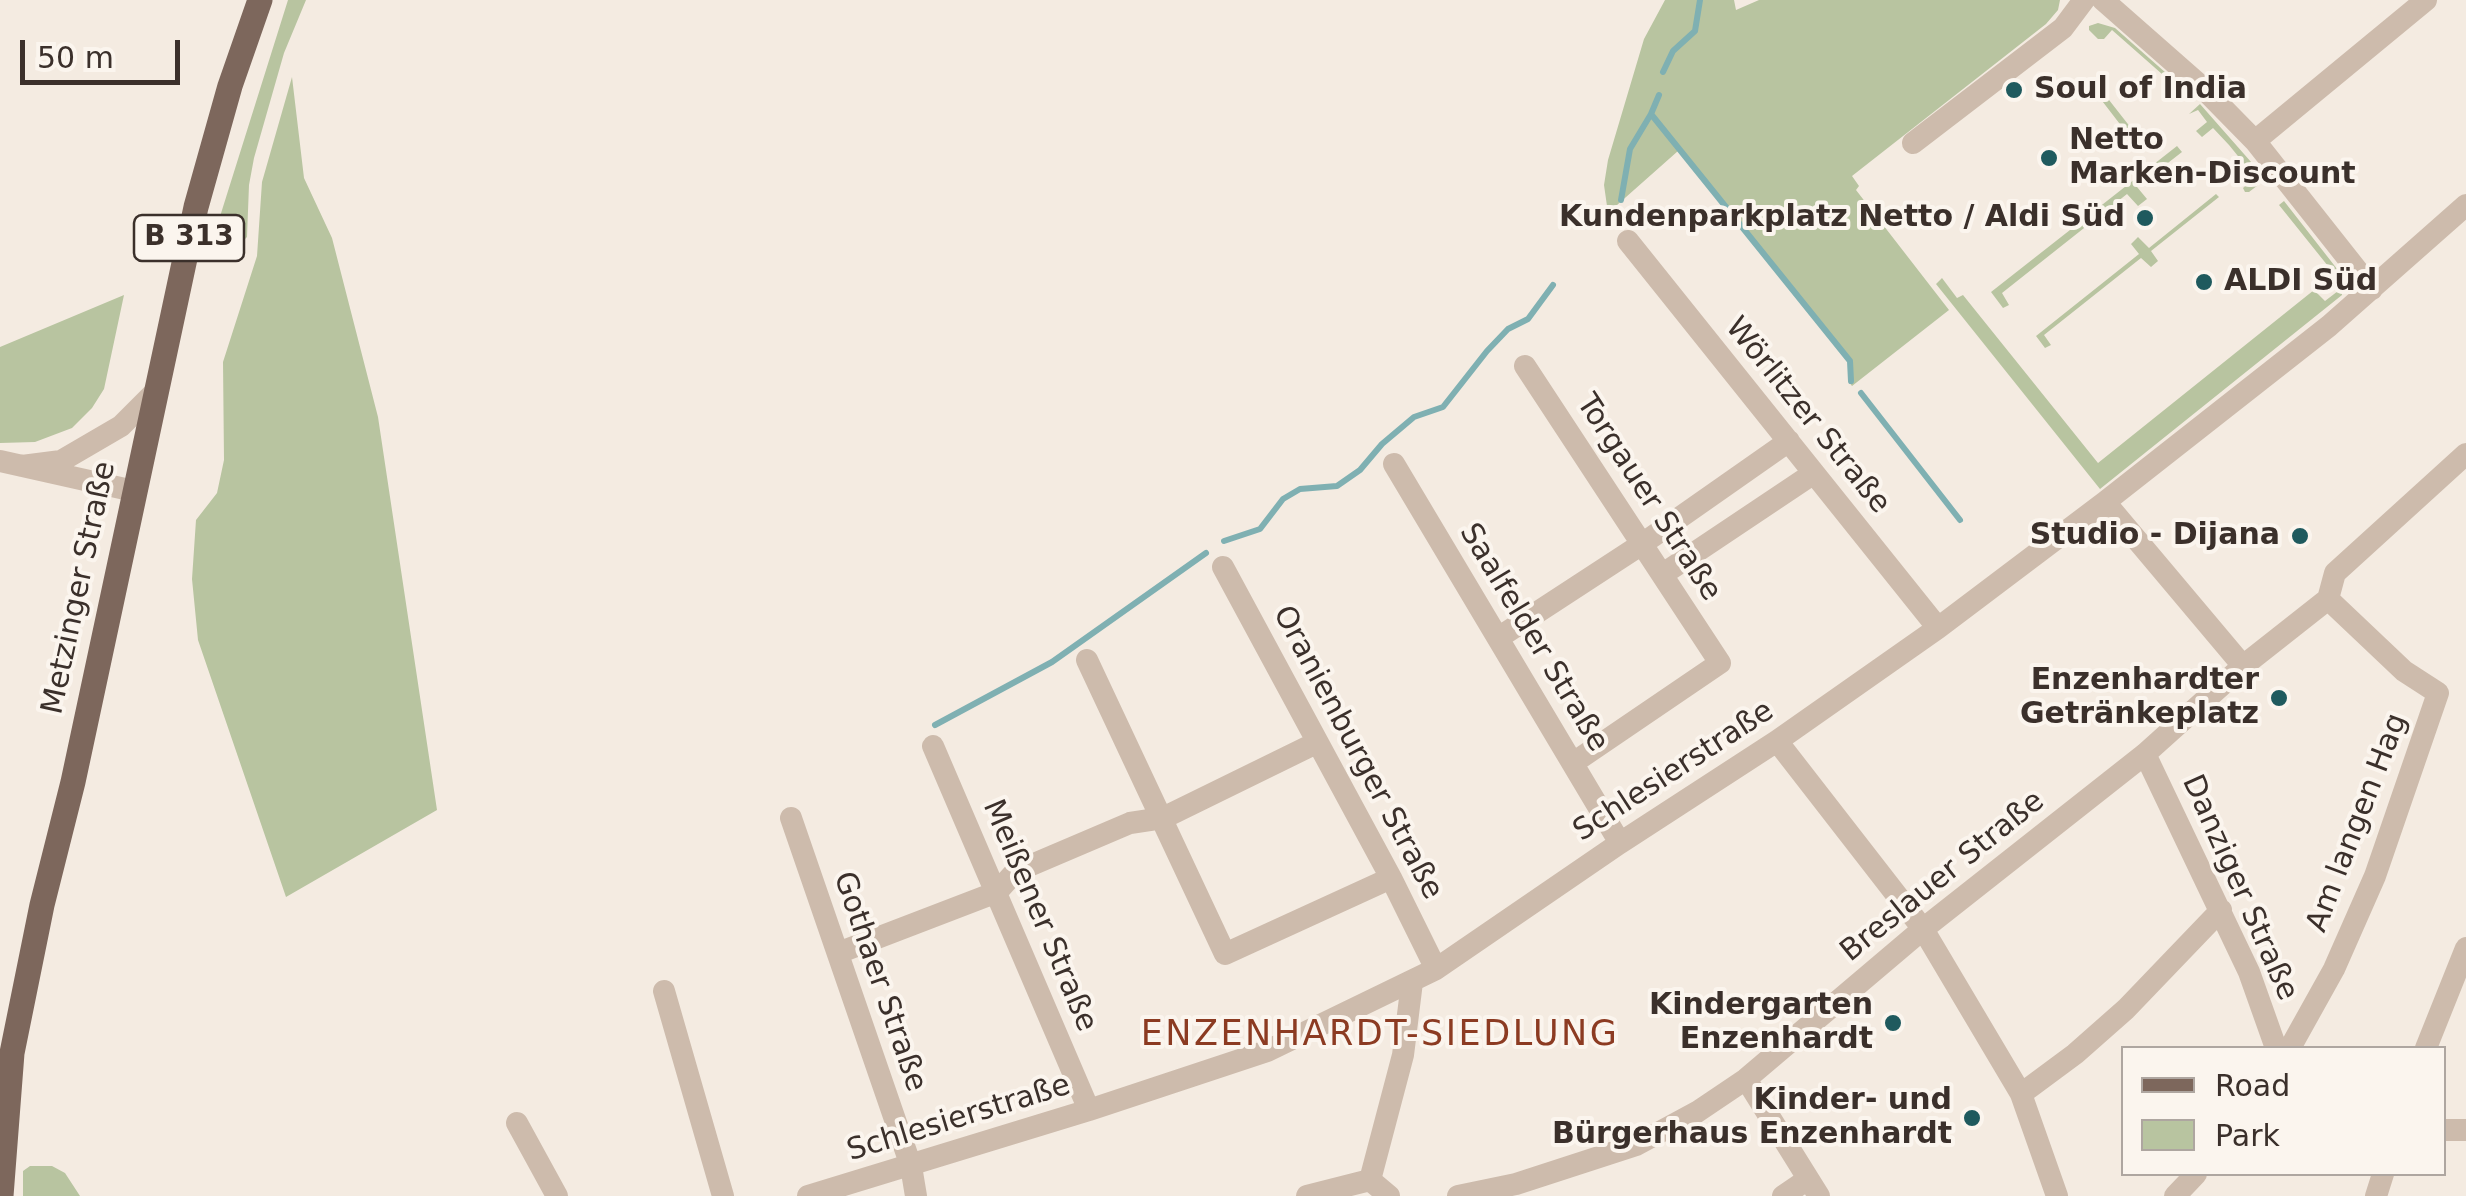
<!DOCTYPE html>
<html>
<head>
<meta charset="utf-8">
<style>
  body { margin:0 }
  #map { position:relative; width:2466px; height:1196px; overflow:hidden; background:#f4ebe1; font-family:"DejaVu Sans",sans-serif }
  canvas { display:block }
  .legend { position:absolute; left:2121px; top:1046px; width:325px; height:130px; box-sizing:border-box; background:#fbf5ee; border:2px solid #aea6a0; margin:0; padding:12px 18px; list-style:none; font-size:30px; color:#3b302b }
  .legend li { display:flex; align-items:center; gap:20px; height:50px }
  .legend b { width:50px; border:2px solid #aea6a0 }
  .scale { position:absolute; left:20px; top:40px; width:160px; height:45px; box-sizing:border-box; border:5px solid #3b302b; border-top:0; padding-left:12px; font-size:30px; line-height:35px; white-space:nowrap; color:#3b302b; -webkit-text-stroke:8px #fbf5ee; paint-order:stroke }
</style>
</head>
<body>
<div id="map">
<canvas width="2466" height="1196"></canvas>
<ul class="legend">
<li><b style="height:12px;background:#7d675c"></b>Road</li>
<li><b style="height:28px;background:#b8c4a0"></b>Park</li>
</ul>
<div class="scale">50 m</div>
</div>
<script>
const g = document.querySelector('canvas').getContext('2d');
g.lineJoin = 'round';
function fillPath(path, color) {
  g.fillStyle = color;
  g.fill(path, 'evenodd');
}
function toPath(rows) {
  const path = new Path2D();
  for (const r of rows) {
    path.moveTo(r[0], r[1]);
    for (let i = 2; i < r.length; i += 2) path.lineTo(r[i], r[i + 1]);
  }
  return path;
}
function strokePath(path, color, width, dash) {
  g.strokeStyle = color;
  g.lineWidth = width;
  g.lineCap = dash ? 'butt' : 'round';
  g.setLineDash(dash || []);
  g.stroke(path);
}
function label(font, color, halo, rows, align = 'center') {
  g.font = font + ' "DejaVu Sans",sans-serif';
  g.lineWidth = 8;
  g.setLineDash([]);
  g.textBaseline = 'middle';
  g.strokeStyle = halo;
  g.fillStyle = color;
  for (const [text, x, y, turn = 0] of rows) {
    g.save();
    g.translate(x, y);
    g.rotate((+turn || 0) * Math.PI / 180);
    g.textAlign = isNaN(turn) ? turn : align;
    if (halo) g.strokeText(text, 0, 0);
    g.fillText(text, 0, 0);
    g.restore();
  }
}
const green = toPath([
  [288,0,306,0,284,53,254,158,249,185,247,237,241,243,231,243,219,237,217,226],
  [1665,0,1734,0,1736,10,1759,0,2060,0,2058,10,2046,24,1852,176,1859,186,1856,190,1949,310,1852,386,1848,381,1848,360,1678,151,1608,213,1604,185,1608,160,1644,39],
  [2098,23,2115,28,2183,88,2171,98,2179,89,2112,30,2104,39,2098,39,2089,30,2089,26],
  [292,77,304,178,332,238,378,417,437,810,286,897,198,640,192,579,196,520,217,493,224,460,223,362,257,256,262,182],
  [2091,77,2131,128,2126,132,2086,80],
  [2200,104,2266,179,2249,192,2245,192,2243,188,2255,177,2229,145,2213,128,2202,137,2196,131,2207,122,2198,110,2189,114],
  [2177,146,2182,152,2137,187,2147,199,2138,206,2127,194,2002,293,2009,305,2003,308,1991,292],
  [2216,194,2219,197,2151,251,2158,261,2151,267,2141,258,2044,335,2051,345,2045,348,2036,336,2139,254,2131,244,2138,237,2149,248],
  [2284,201,2341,274,2342,295,2100,489,1936,284,1942,278,1957,298,1963,295,2098,463,2314,290,2325,301,2338,291,2336,276,2279,205],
  [124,295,104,389,92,408,72,428,35,442,0,443,0,347],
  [30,1166,52,1166,65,1173,80,1196,23,1196,23,1171]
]);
const stream = toPath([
  [1663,72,1673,51,1695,31,1700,0],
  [1659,95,1651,114,1850,361,1851,381],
  [1621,200,1630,149,1651,114],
  [1861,393,1960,520],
  [1224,541,1260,529,1283,499,1300,489,1337,486,1360,470,1382,444,1414,417,1443,407,1487,351,1508,329,1528,319,1553,285],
  [935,725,1052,662,1206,553]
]);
const minor = toPath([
  [2103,0,2202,87,2255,141,2372,289],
  [2255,141,2426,0],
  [1913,143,2063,28,2084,0],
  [1628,241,1938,628],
  [1525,366,1720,663,1573,763],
  [0,461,134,491],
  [1394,464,1620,843],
  [22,466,61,461,121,426,155,392],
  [2105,502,2243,666],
  [1223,567,1391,878,1436,969],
  [1663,574,1814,473],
  [1498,638,1642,544,1789,441],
  [1087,660,1225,954,1391,878],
  [1777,741,1923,929,2021,1094,2057,1196],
  [933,746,1089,1110],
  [2145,754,2249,972,2276,1048],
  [791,818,911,1166,916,1196],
  [838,953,997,892,1015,872,1130,823,1163,818,1316,743],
  [664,991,723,1196],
  [2290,1048,2334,969,2375,876,2438,693,2404,671,2328,599],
  [2426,1048,2466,948],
  [1746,1079,1819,1196],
  [2021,1094,2075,1054,2126,1009,2221,910],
  [517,1123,557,1196],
  [2444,1130,2466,1130],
  [808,1196,1089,1110,1267,1051,1436,969,1620,843,1777,741,1938,628,2105,502,2329,326,2466,205],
  [1307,1196,1370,1180],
  [1389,1196,1370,1180,1403,1055,1412,982],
  [1458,1196,1516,1184,1636,1145,1697,1112,1746,1079,1923,929,2145,754,2243,666,2328,599,2335,573,2466,454],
  [1783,1196,1808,1179],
  [2175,1196,2196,1174],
  [2376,1196,2383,1174]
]);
const primary = toPath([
  [1,1196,12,1053,42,905,73,782,196,207,230,86,260,0]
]);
const markers = [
  [2014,90,10,"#1f5a5e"],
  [2049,158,10,"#1f5a5e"],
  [2145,218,10,"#1f5a5e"],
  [2204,282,10,"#1f5a5e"],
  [2300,536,10,"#1f5a5e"],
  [2279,698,10,"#1f5a5e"],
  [1893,1023,10,"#1f5a5e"],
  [1972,1118,10,"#1f5a5e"]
];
const shields = [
  [189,238,110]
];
const shieldNames = [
  ["B 313",189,238]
];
const poiNames = [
  ["Soul of India",2034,90,"left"],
  ["Netto",2069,141,"left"],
  ["Marken-Discount",2069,175,"left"],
  ["Kundenparkplatz Netto / Aldi Süd",2125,218],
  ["ALDI Süd",2224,282,"left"],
  ["Studio - Dijana",2280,536],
  ["Enzenhardter",2259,681],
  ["Getränkeplatz",2259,715],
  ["Kindergarten",1873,1006],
  ["Enzenhardt",1873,1040],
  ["Kinder- und",1952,1101],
  ["Bürgerhaus Enzenhardt",1952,1135]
];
const streetNames = [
  ["Wörlitzer Straße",1807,416,51],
  ["Torgauer Straße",1648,498,57],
  ["Metzinger Straße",80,588,-78],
  ["Saalfelder Straße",1533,638,59],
  ["Oranienburger Straße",1357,753,62],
  ["Schlesierstraße",1674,772,-33],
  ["Am langen Hag",2358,823,-69],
  ["Breslauer Straße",1943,877,-39],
  ["Danziger Straße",2239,888,66],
  ["Meißener Straße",1039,916,67],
  ["Gothaer Straße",879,982,71],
  ["Schlesierstraße",959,1119,-17]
];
const quarterNames = [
  ["ENZENHARDT-SIEDLUNG",1380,1036]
];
fillPath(green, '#b8c4a0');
strokePath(stream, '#7fb0b2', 6);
strokePath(minor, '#cdbbac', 22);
strokePath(primary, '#7d675c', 25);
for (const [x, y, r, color] of markers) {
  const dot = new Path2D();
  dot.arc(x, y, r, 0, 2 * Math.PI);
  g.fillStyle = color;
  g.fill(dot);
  strokePath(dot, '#fbf5ee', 4);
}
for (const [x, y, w] of shields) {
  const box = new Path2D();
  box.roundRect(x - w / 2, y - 23, w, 46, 8);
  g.fillStyle = '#fbf5ee';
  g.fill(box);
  strokePath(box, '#3b302b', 2.5);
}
label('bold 28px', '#3b302b', null, shieldNames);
label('bold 30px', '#3b302b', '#fbf5ee', poiNames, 'right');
label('30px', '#3b302b', '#fbf5ee', streetNames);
g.letterSpacing = '2.5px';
label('35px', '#8c3b22', '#fbf5ee', quarterNames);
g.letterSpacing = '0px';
</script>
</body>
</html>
